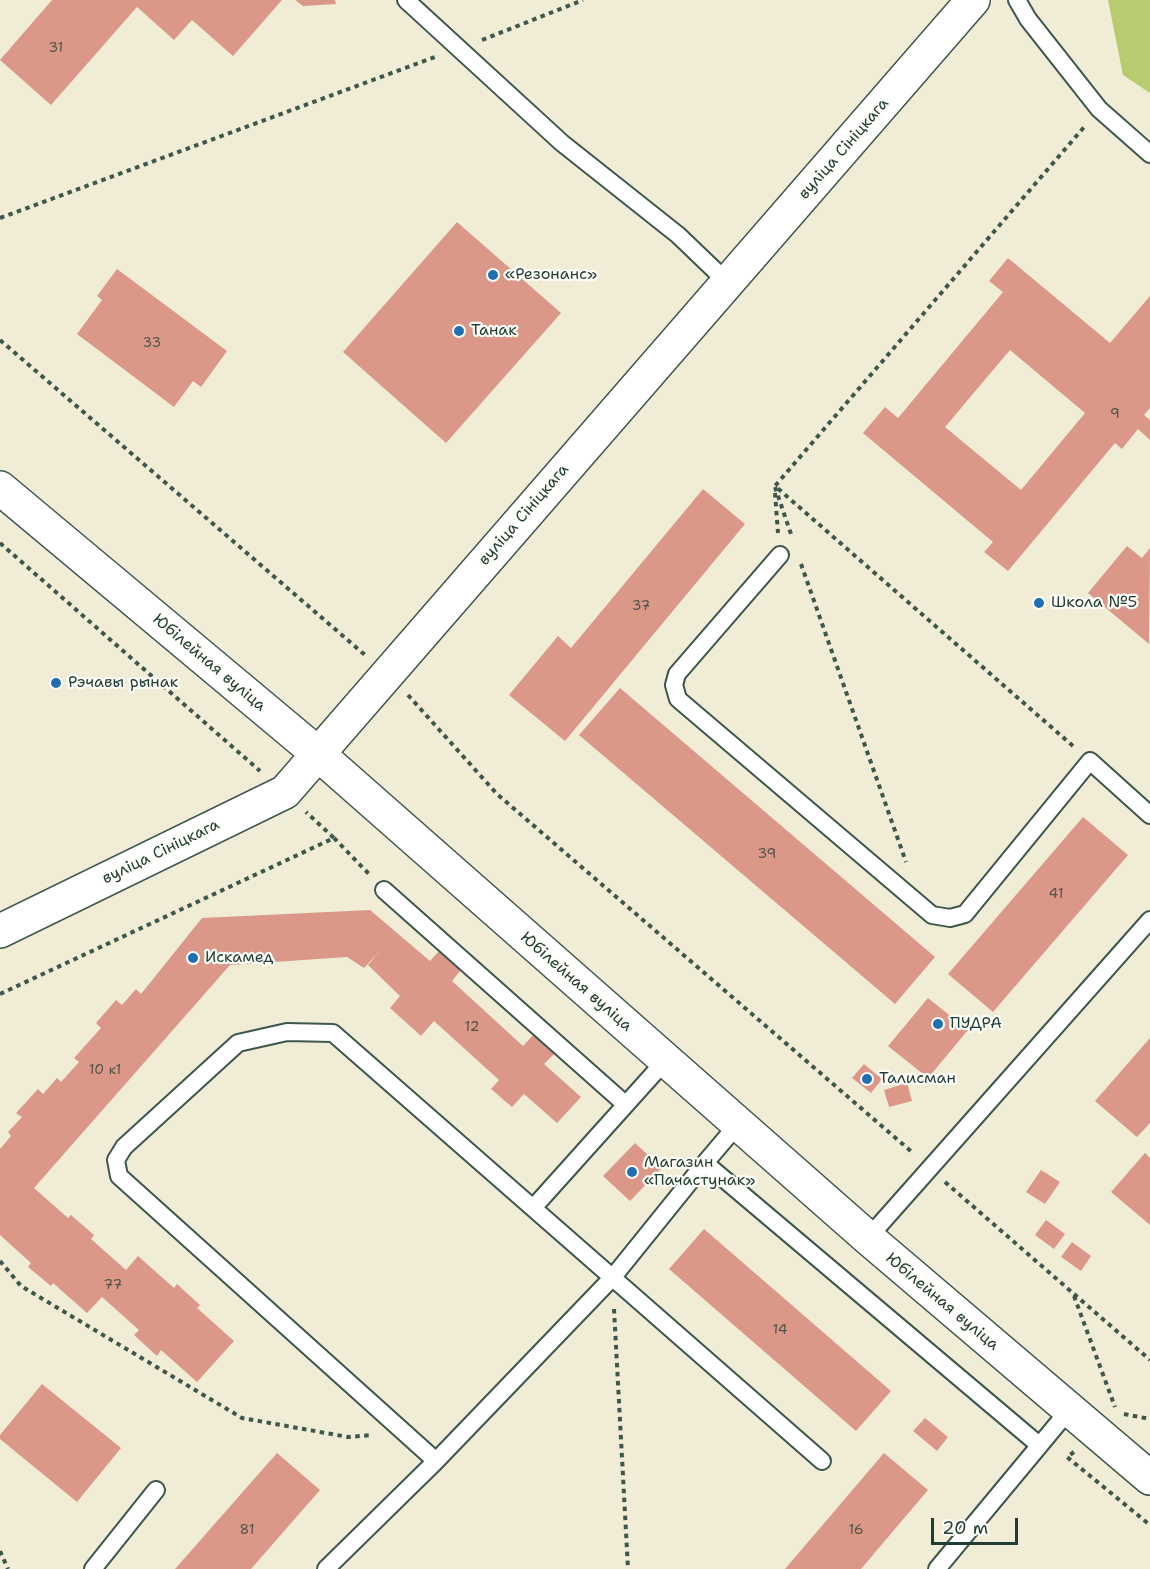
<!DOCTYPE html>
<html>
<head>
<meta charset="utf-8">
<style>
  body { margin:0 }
  #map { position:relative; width:1150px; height:1569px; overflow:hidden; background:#f0ecd6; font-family:"Shantell Sans",sans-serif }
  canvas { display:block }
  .scale { position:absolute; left:931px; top:1518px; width:87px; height:27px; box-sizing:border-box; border:3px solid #1f3d34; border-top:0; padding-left:8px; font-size:18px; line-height:21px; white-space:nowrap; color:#1f3d34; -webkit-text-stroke:4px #fdfcf7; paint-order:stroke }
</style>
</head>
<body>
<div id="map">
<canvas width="1150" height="1569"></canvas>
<div class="scale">20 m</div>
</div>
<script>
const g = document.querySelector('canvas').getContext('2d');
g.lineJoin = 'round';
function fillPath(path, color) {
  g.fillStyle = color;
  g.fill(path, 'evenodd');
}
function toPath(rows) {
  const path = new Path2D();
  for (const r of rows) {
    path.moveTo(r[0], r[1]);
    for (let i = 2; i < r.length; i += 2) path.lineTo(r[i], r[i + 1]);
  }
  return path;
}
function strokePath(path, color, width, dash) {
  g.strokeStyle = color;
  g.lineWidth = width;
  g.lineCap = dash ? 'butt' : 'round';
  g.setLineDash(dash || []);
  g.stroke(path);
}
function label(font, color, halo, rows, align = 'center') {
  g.font = font + ' "Shantell Sans",sans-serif';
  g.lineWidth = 4.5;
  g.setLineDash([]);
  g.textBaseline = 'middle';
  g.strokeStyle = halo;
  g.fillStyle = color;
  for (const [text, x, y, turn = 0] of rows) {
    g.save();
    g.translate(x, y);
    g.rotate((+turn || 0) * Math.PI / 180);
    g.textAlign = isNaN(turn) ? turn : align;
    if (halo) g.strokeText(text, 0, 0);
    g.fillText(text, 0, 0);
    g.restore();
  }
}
const green = toPath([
  [1108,0,1150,0,1150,93,1123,75]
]);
const building = toPath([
  [52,0,282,0,233,56,192,20,174,40,137,7,51,105,0,60],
  [295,0,335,0,336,4,303,6],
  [457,222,561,313,446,443,343,352],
  [1008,258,1110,343,1150,296,1150,408,1144,415,1150,420,1150,440,1138,429,1122,449,1115,443,1008,571,984,552,993,542,863,433,885,407,898,418,1003,292,989,281],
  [1010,350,1085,413,1021,490,945,427],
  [117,269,227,351,201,387,193,381,174,407,77,334,102,300,97,296],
  [703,489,745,524,565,741,509,695,558,636,571,648],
  [1127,546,1142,558,1150,548,1149,644,1088,593],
  [620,688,935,957,895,1004,579,735],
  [1083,817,1128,855,993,1012,948,974],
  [370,910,430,961,440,950,461,970,452,981,523,1046,534,1034,555,1053,544,1064,581,1097,557,1123,524,1094,512,1107,491,1089,499,1080,434,1021,421,1036,390,1008,400,996,368,965,380,951,364,968,347,957,230,965,34,1188,68,1218,71,1215,94,1235,91,1239,126,1270,138,1256,174,1288,177,1284,200,1305,197,1308,234,1341,197,1382,161,1350,157,1356,134,1335,139,1330,102,1297,87,1313,53,1283,51,1286,28,1267,31,1263,0,1235,0,1149,11,1136,8,1132,22,1117,16,1113,38,1089,43,1094,57,1078,61,1082,79,1062,74,1058,101,1028,96,1023,116,1000,122,1005,136,989,141,994,202,918],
  [928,998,968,1030,928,1078,888,1046],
  [1150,1038,1150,1123,1137,1137,1095,1101],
  [864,1064,882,1079,871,1093,852,1078],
  [907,1083,912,1101,889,1107,884,1090],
  [635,1143,662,1168,630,1201,603,1176],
  [1145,1153,1150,1158,1150,1225,1111,1192],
  [1041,1170,1060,1182,1045,1204,1026,1192],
  [1046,1220,1065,1234,1054,1249,1035,1235],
  [704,1229,891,1391,856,1431,669,1269],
  [1072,1242,1091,1256,1081,1271,1061,1257],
  [42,1384,121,1448,77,1502,0,1439,0,1435],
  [925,1418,948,1437,937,1451,913,1431],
  [277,1453,320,1490,251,1569,175,1569],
  [884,1453,928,1490,861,1569,785,1569]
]);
const path = toPath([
  [482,40,583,0],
  [0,218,435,57],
  [0,340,365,655],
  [775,487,792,537],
  [775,493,778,533],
  [0,543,260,771],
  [801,564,906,862],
  [408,695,497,794,913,1153],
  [1073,746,775,486,1085,126],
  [334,838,369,874],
  [0,994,334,838,306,812],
  [945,1182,1150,1360],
  [0,1261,21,1286,242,1418,348,1437,373,1435],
  [1074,1296,1115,1407],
  [614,1309,628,1569],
  [1124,1414,1150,1419],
  [1074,1452,1067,1457,1150,1525],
  [0,1551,8,1569]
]);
const service = toPath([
  [406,0,562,143,678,235,727,282],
  [1017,0,1028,19,1099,109,1150,154],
  [780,555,677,674,674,685,678,699,932,915,950,918,965,914,1090,761,1150,815],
  [384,890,625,1104],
  [705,1163,738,1124],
  [533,1208,665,1061],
  [868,1238,1150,920],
  [436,1461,119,1176,116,1160,124,1147,238,1043,287,1032,333,1033,822,1461],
  [93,1569,156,1490],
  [326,1569,436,1461,613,1277,705,1163,1039,1445],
  [937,1569,1069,1410]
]);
const minor = toPath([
  [0,488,317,753,868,1238,1150,1478],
  [0,931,285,792,973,0]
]);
const markers = [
  [493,275,6,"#1f6fb2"],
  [459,331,6,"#1f6fb2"],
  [1039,603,6,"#1f6fb2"],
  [56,683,6,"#1f6fb2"],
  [193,958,6,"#1f6fb2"],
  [938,1024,6,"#1f6fb2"],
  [867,1079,6,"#1f6fb2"],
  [632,1172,6,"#1f6fb2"]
];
const numberNames = [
  ["31",56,48],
  ["33",152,343],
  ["9",1115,414],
  ["37",641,606],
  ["39",767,854],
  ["41",1056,894],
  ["12",472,1027],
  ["10 к1",105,1070],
  ["77",113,1285],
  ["14",780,1330],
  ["81",247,1530],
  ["16",856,1530]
];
const streetNames = [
  ["вуліца Сініцкага",844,149,-49],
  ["вуліца Сініцкага",524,515,-49],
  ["Юбілейная вуліца",209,663,40],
  ["вуліца Сініцкага",161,852,-26],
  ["Юбілейная вуліца",576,982,41],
  ["Юбілейная вуліца",942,1302,40]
];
const poiNames = [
  ["«Резонанс»",505,275],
  ["Танак",471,331],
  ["Школа №5",1051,603],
  ["Рэчавы рынак",68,683],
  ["Искамед",205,958],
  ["ПУДРА",950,1024],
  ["Талисман",879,1079],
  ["Магазин",644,1163],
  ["«Пачастунак»",644,1181]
];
fillPath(green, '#b8cb6f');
fillPath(building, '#db9889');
strokePath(service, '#3e574c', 20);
strokePath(minor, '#3e574c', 36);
strokePath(path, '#3e574c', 4, [4.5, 4.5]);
strokePath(service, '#fff', 16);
strokePath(minor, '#fff', 33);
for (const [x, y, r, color] of markers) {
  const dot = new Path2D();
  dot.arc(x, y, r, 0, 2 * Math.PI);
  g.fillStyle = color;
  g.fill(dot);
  strokePath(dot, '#fdfcf7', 2);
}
label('14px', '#4e5449', null, numberNames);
label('16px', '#1f3d34', '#fdfcf7', streetNames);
label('16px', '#1f3d34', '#fdfcf7', poiNames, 'left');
</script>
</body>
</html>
